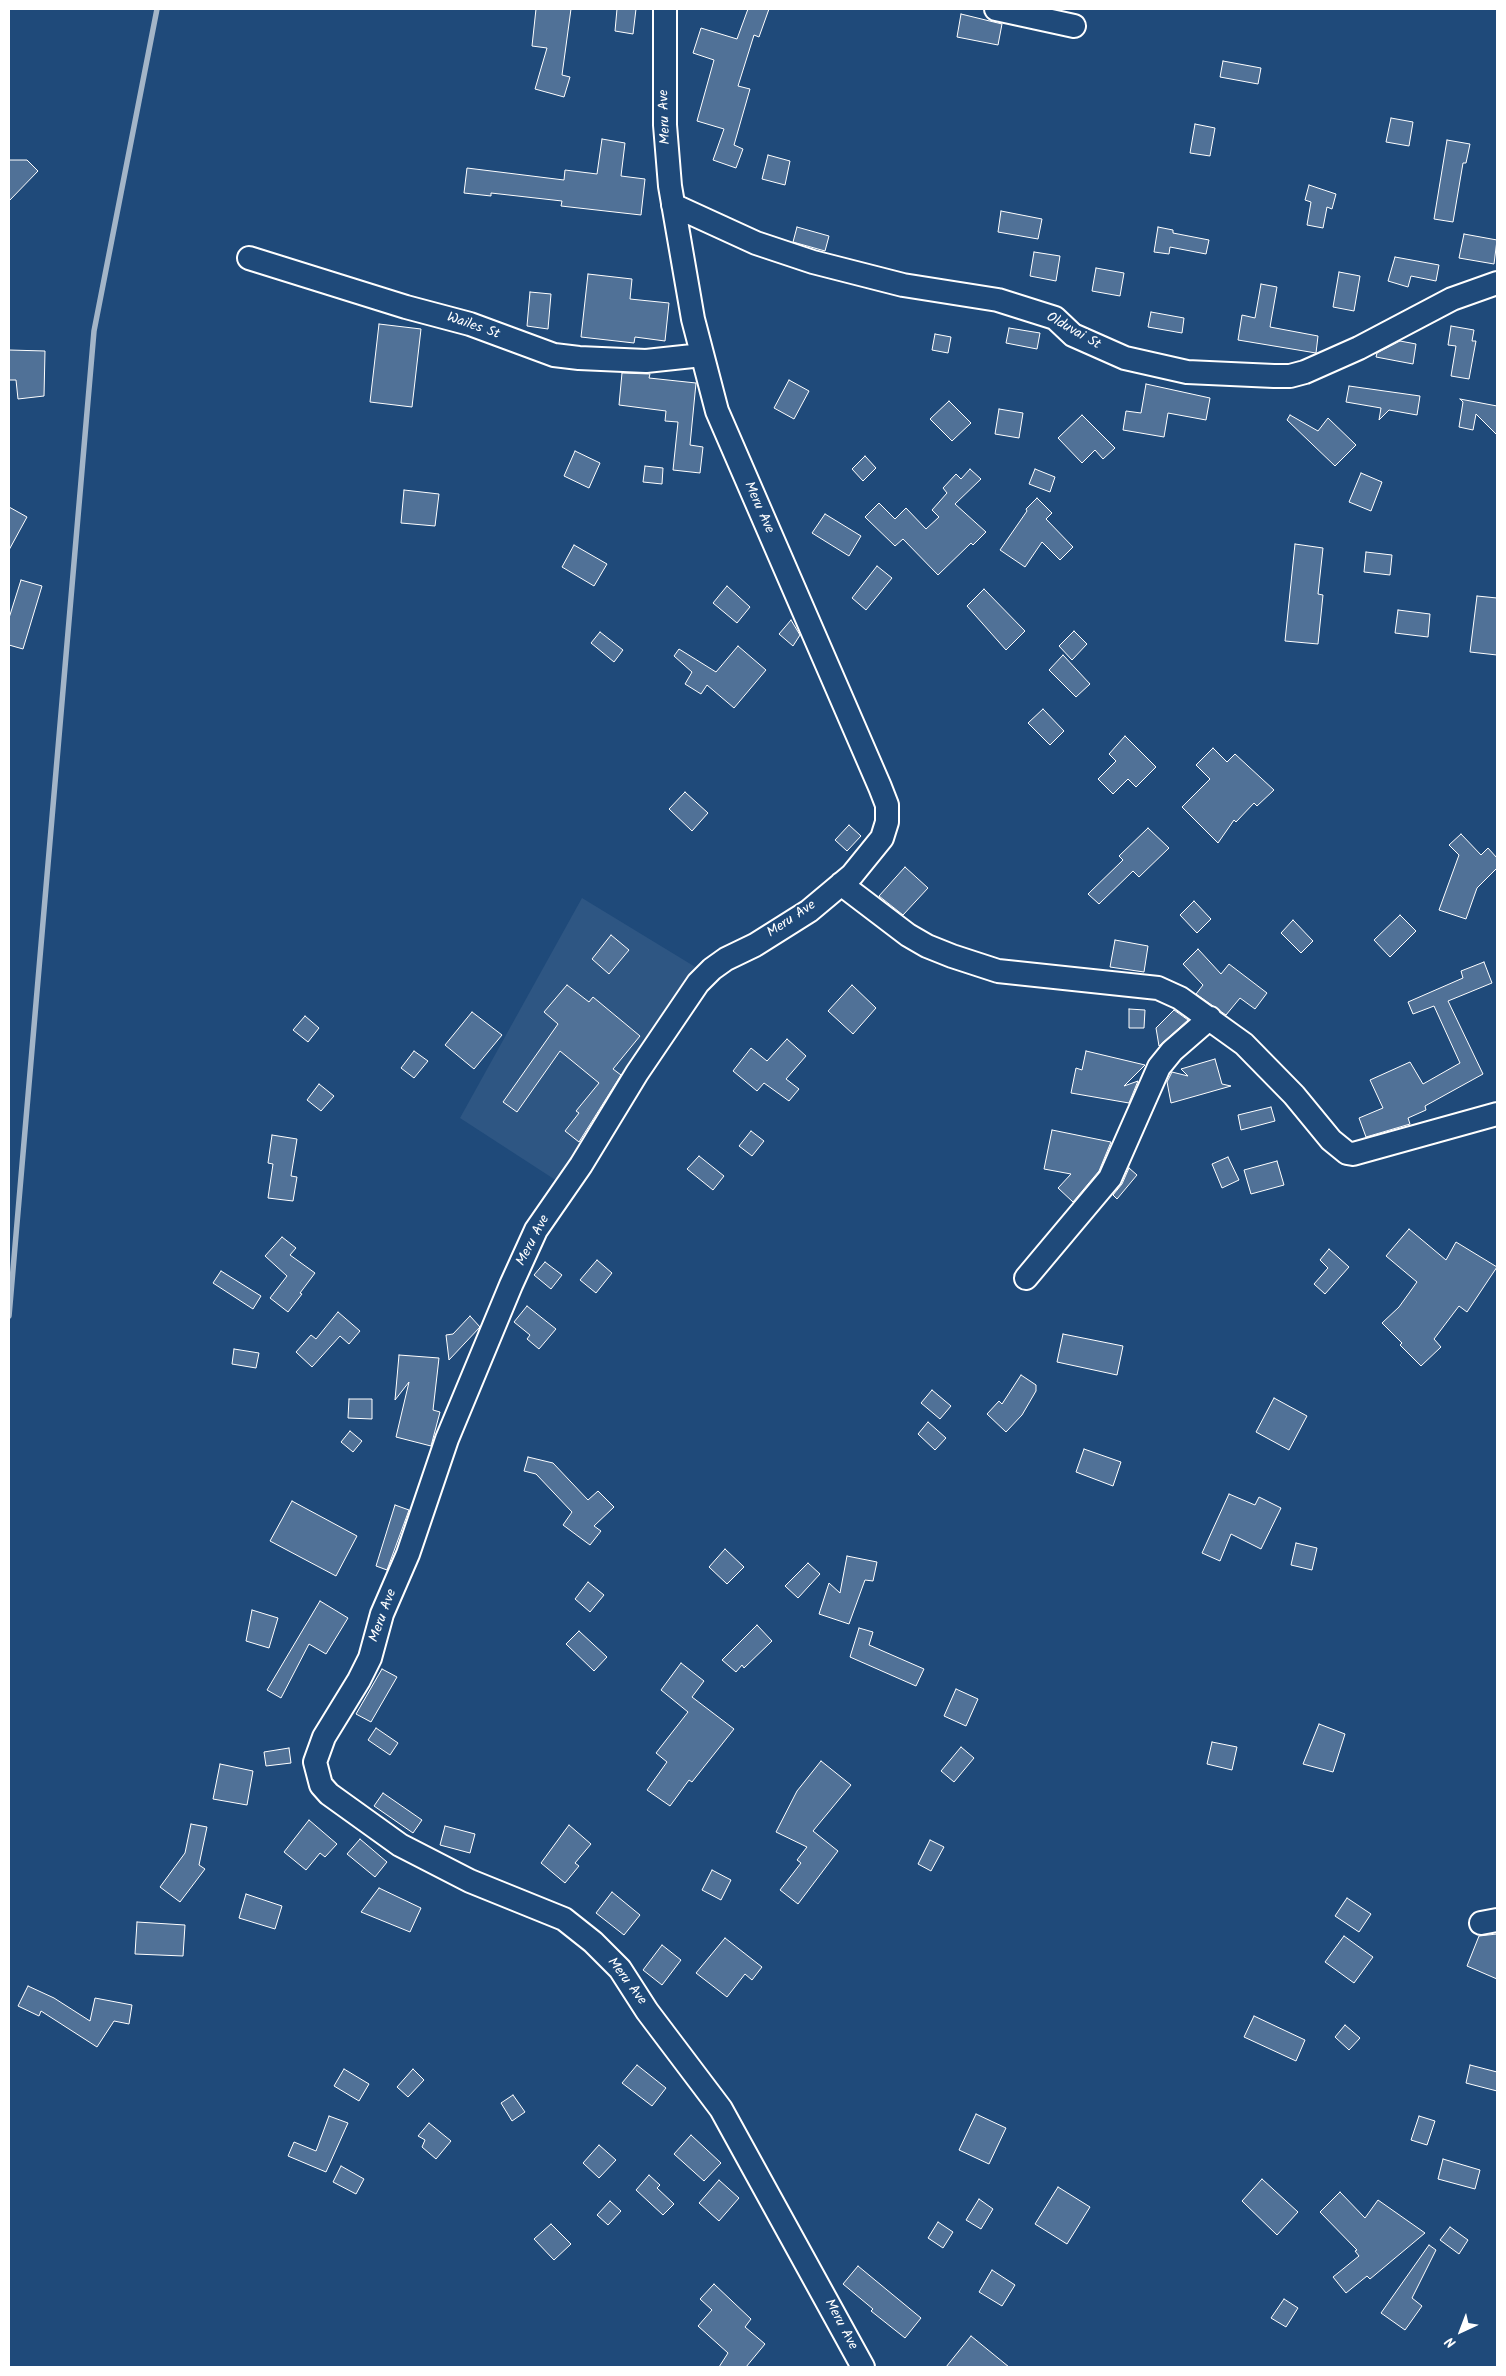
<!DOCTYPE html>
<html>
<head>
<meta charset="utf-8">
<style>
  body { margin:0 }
  #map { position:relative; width:1506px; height:2376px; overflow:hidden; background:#1f4a7a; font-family:Kalam,sans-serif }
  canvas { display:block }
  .frame { position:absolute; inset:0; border:10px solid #fff; pointer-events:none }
  .north { position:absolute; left:1436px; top:2306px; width:50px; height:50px; -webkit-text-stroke:4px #1f4a7a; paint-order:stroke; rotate:223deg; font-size:14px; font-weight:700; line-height:20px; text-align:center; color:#fff }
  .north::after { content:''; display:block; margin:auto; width:18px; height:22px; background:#fff; clip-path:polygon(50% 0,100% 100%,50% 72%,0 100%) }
</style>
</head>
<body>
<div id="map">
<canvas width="1506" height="2376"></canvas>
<div class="frame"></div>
<div class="north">N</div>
</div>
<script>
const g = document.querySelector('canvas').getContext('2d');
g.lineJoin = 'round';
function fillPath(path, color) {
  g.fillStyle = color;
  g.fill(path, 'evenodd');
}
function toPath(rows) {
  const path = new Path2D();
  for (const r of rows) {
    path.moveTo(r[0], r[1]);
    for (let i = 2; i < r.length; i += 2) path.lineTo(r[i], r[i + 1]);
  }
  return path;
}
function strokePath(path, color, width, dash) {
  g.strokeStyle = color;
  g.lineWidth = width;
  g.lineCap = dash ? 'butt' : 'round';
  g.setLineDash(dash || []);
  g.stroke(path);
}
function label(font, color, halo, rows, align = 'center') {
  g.font = font + ' Kalam,sans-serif';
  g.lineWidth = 4;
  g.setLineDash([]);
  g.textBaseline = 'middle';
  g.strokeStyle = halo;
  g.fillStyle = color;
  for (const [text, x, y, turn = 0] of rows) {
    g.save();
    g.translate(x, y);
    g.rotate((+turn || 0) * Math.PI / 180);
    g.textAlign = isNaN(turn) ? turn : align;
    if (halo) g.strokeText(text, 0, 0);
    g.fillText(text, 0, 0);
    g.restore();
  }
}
const built = toPath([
  [582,898,697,968,557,1181,460,1118]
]);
const stream = toPath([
  [9,1316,94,331,157,9]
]);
const building = toPath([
  [536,9,571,9,562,75,570,77,564,97,535,89,547,48,532,46,536,9],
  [617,9,636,9,633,34,615,31,617,9],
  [748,9,769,9,759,37,754,35,738,86,750,89,734,145,743,149,736,168,713,160,724,129,697,121,714,60,693,53,701,28,737,39,748,9],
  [961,14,1002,24,998,45,957,37,961,14],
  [1223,61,1261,68,1258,84,1220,77,1223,61],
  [1391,118,1413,122,1409,146,1386,142,1391,118],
  [1195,124,1215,128,1210,156,1190,153,1195,124],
  [602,139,625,143,621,176,645,179,641,215,561,206,562,201,491,193,491,196,464,193,467,168,564,180,565,170,597,174,602,139],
  [1447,140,1470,144,1466,163,1463,163,1453,222,1434,219,1447,140],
  [768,155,790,161,785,185,762,179,768,155],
  [9,160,27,160,38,171,9,201,9,160],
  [1309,185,1336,194,1332,209,1327,207,1323,228,1307,225,1311,202,1305,200,1309,185],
  [1001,211,1042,219,1038,239,998,232,1001,211],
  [797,227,829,236,825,251,793,242,797,227],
  [1158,227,1173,230,1173,233,1209,240,1206,254,1170,247,1169,254,1154,252,1158,227],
  [1464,234,1497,240,1494,264,1459,258,1464,234],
  [1034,252,1060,256,1056,281,1030,276,1034,252],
  [1395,257,1439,265,1436,281,1411,276,1408,287,1388,281,1395,257],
  [1096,268,1124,273,1120,296,1092,291,1096,268],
  [1339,272,1360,276,1354,311,1333,307,1339,272],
  [588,274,632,279,630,299,669,303,665,341,635,337,634,343,581,337,588,274],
  [1261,284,1277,287,1270,327,1318,336,1316,353,1238,340,1242,315,1255,318,1261,284],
  [530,292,551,294,548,329,527,326,530,292],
  [1151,312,1184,318,1182,333,1148,327,1151,312],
  [379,324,421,329,412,407,370,402,379,324],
  [1451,326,1474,330,1472,341,1476,341,1469,379,1451,376,1456,346,1448,345,1451,326],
  [1009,328,1040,333,1037,349,1006,343,1009,328],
  [935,334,951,337,948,353,932,350,935,334],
  [1400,341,1416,344,1413,364,1376,357,1377,353,1400,341],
  [9,350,45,351,44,396,18,399,16,380,9,380,9,350],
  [622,373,650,374,649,378,696,383,690,445,703,447,700,473,673,470,678,422,665,421,666,411,619,405,622,373],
  [789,380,809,391,794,419,774,408,789,380],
  [1146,384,1210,398,1206,420,1168,413,1164,437,1123,430,1126,411,1141,413,1146,384],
  [1349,386,1420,396,1417,415,1389,410,1379,420,1381,408,1346,402,1349,386],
  [1460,399,1497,406,1497,435,1476,414,1473,430,1459,427,1463,402,1460,399],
  [949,401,971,423,952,441,930,419,949,401],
  [999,409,1023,413,1019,438,995,434,999,409],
  [1082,415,1115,448,1103,459,1095,450,1082,463,1058,438,1082,415],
  [1290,415,1318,431,1328,418,1356,445,1335,466,1287,420,1290,415],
  [575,451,600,463,589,488,564,476,575,451],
  [865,456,876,468,863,481,852,469,865,456],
  [645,466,663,468,662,484,643,482,645,466],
  [970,469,981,479,955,504,986,532,973,545,971,543,938,575,903,539,895,546,865,517,879,503,895,519,906,508,926,529,939,517,932,510,947,493,943,488,956,474,961,479,970,469],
  [1035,469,1055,477,1050,492,1029,484,1035,469],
  [1361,473,1382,482,1371,511,1349,502,1361,473],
  [404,490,439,494,435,526,401,523,404,490],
  [1037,498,1052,513,1046,519,1073,547,1060,560,1042,542,1025,567,1000,550,1027,511,1026,509,1037,498],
  [9,507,27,517,9,550,9,507],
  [825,514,861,536,849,556,812,533,825,514],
  [1295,544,1323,548,1318,594,1323,595,1318,644,1285,641,1295,544],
  [574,545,607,564,594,586,562,567,574,545],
  [1366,552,1392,555,1390,575,1364,572,1366,552],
  [877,566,892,578,866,610,852,598,877,566],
  [21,580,42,586,23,649,9,645,9,618,21,580],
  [727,586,750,607,737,623,713,603,727,586],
  [984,589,1025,631,1006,650,967,606,984,589],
  [1477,596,1497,598,1497,655,1470,652,1477,596],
  [1398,610,1430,614,1428,637,1395,633,1398,610],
  [791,620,800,635,793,646,779,634,791,620],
  [1074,631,1087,644,1072,660,1059,646,1074,631],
  [600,632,623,650,614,662,591,643,600,632],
  [738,646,766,670,734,708,707,685,701,694,685,684,692,672,674,656,679,649,716,672,738,646],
  [1063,655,1090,684,1076,697,1049,670,1063,655],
  [1043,709,1064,731,1050,745,1028,723,1043,709],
  [1125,736,1156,767,1136,787,1128,779,1113,794,1098,779,1116,761,1109,754,1125,736],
  [1213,748,1227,762,1235,754,1274,790,1257,806,1254,803,1236,822,1234,820,1218,843,1182,807,1210,779,1196,765,1213,748],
  [685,792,708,813,692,831,669,809,685,792],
  [849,825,861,836,847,851,835,840,849,825],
  [1148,828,1169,848,1139,877,1133,871,1099,904,1088,894,1123,860,1119,856,1148,828],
  [1461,834,1481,855,1488,848,1497,858,1497,868,1477,888,1466,919,1439,910,1459,855,1449,845,1461,834],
  [905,867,928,888,903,915,879,896,905,867],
  [1194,901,1211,919,1197,933,1180,915,1194,901],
  [1400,915,1416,931,1390,957,1374,940,1400,915],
  [1293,920,1313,941,1301,953,1281,933,1293,920],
  [611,935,629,950,609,974,592,959,611,935],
  [1115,940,1148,946,1144,972,1110,967,1115,940],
  [1198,949,1221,974,1229,964,1267,993,1255,1009,1240,998,1226,1015,1196,994,1203,985,1183,964,1198,949],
  [1484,962,1492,983,1448,1001,1483,1074,1425,1106,1426,1110,1408,1118,1410,1124,1366,1137,1359,1118,1383,1108,1370,1080,1410,1062,1423,1084,1460,1063,1434,1006,1413,1014,1408,1002,1463,978,1461,971,1484,962],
  [567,985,589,1002,593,997,640,1036,613,1069,621,1075,579,1142,565,1131,579,1113,576,1111,599,1083,560,1051,517,1112,503,1102,558,1024,544,1012,567,985],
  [852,985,876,1008,853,1034,828,1011,852,985],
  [1129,1009,1145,1010,1144,1028,1129,1028,1129,1009],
  [1174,1010,1188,1020,1159,1046,1156,1028,1174,1010],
  [472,1012,502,1035,474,1069,445,1045,472,1012],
  [305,1016,319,1028,308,1042,293,1030,305,1016],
  [787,1039,806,1056,786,1079,799,1089,789,1101,764,1083,757,1091,733,1071,751,1048,767,1061,787,1039],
  [414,1051,428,1061,414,1078,401,1068,414,1051],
  [1086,1051,1145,1065,1124,1086,1138,1081,1129,1103,1071,1093,1076,1068,1082,1070,1086,1051],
  [1215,1059,1222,1084,1231,1086,1171,1103,1167,1082,1172,1072,1188,1076,1181,1069,1215,1059],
  [319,1084,334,1096,321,1111,307,1100,319,1084],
  [1271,1107,1275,1121,1241,1130,1238,1115,1271,1107],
  [1052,1130,1111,1142,1099,1171,1073,1202,1058,1188,1071,1174,1044,1169,1052,1130],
  [751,1131,764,1141,752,1156,739,1146,751,1131],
  [272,1135,297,1139,291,1176,297,1177,293,1201,268,1198,273,1164,268,1163,272,1135],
  [699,1156,724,1176,713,1190,687,1169,699,1156],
  [1228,1157,1239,1180,1222,1188,1212,1164,1228,1157],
  [1277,1161,1284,1185,1251,1194,1244,1170,1277,1161],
  [1129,1168,1137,1175,1117,1199,1113,1195,1122,1184,1129,1168],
  [1409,1229,1446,1260,1456,1242,1497,1267,1467,1312,1459,1306,1434,1339,1441,1347,1421,1366,1400,1345,1402,1343,1382,1323,1399,1307,1417,1282,1386,1256,1409,1229],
  [282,1237,296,1248,290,1255,315,1273,300,1293,302,1294,288,1312,270,1298,287,1276,265,1256,282,1237],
  [1329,1249,1349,1267,1325,1294,1314,1284,1328,1268,1320,1260,1329,1249],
  [597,1260,612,1273,596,1293,580,1280,597,1260],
  [545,1262,562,1275,551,1289,534,1275,545,1262],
  [221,1271,261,1296,253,1309,213,1283,221,1271],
  [527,1306,556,1329,539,1349,527,1339,530,1335,514,1322,527,1306],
  [338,1312,360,1331,349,1344,340,1336,312,1367,296,1352,311,1335,316,1339,338,1312],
  [470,1316,480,1327,449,1360,446,1335,453,1334,470,1316],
  [1063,1334,1123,1346,1117,1375,1057,1362,1063,1334],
  [234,1349,259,1353,256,1368,232,1364,234,1349],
  [399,1355,439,1358,433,1410,440,1412,431,1446,396,1437,409,1382,395,1400,399,1355],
  [1021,1375,1036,1385,1036,1391,1022,1415,1006,1432,987,1414,999,1401,1002,1404,1021,1375],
  [932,1390,951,1406,940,1419,921,1403,932,1390],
  [1274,1398,1307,1416,1289,1450,1256,1432,1274,1398],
  [349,1399,372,1399,372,1419,348,1418,349,1399],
  [928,1422,946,1438,935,1450,918,1434,928,1422],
  [350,1431,362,1441,353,1452,341,1442,350,1431],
  [1084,1449,1121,1462,1113,1486,1076,1472,1084,1449],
  [528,1457,553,1463,588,1500,598,1491,614,1507,594,1526,601,1531,590,1545,563,1525,572,1512,536,1474,524,1471,528,1457],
  [1229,1494,1255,1505,1259,1497,1281,1508,1261,1549,1231,1534,1220,1561,1202,1553,1229,1494],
  [292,1501,357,1536,336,1576,270,1541,292,1501],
  [395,1505,409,1510,387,1570,376,1566,395,1505],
  [1296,1543,1317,1548,1312,1570,1291,1565,1296,1543],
  [725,1549,744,1567,727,1584,709,1567,725,1549],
  [847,1556,877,1562,873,1581,865,1580,849,1624,819,1614,829,1583,840,1593,847,1556],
  [808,1563,820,1574,798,1598,785,1586,808,1563],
  [588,1582,604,1595,590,1612,575,1599,588,1582],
  [320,1601,348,1618,326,1654,309,1644,281,1698,267,1690,320,1601],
  [252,1610,278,1618,269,1648,246,1641,252,1610],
  [757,1625,772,1641,744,1668,742,1665,736,1672,722,1660,757,1625],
  [859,1628,873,1632,869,1645,924,1669,916,1686,850,1657,859,1628],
  [579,1631,607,1657,594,1671,566,1644,579,1631],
  [681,1663,704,1681,692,1697,734,1729,692,1782,689,1780,670,1806,647,1790,667,1762,656,1753,688,1712,661,1690,681,1663],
  [382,1669,397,1677,371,1722,356,1714,382,1669],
  [956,1689,978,1699,966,1726,944,1716,956,1689],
  [1319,1724,1345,1734,1333,1772,1303,1764,1319,1724],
  [376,1728,398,1743,390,1755,368,1740,376,1728],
  [1212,1742,1237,1747,1232,1770,1207,1764,1212,1742],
  [961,1747,974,1758,954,1782,941,1771,961,1747],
  [289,1748,291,1763,266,1766,264,1752,289,1748],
  [821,1761,851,1785,813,1831,838,1851,798,1904,780,1890,801,1863,797,1860,807,1847,776,1832,797,1791,821,1761],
  [220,1764,253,1771,247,1805,213,1799,220,1764],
  [383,1793,422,1820,413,1833,374,1806,383,1793],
  [309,1820,337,1844,325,1857,320,1853,306,1870,284,1852,309,1820],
  [191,1824,207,1827,199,1865,205,1869,180,1902,160,1887,185,1853,191,1824],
  [569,1825,591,1844,575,1863,579,1866,565,1883,541,1863,569,1825],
  [445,1826,475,1834,470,1853,440,1845,445,1826],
  [360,1839,387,1862,375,1877,347,1854,360,1839],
  [930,1840,944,1847,931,1871,918,1864,930,1840],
  [712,1870,731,1880,721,1900,702,1890,712,1870],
  [379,1888,421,1908,410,1932,361,1912,379,1888],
  [612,1892,640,1915,624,1935,596,1913,612,1892],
  [246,1894,282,1906,275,1929,239,1918,246,1894],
  [1347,1898,1371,1914,1359,1932,1335,1916,1347,1898],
  [137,1922,185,1925,183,1956,135,1954,137,1922],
  [1497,1934,1497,1979,1467,1966,1479,1936,1497,1934],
  [1344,1936,1373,1957,1354,1983,1325,1962,1344,1936],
  [725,1938,762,1967,752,1980,745,1974,727,1997,696,1973,725,1938],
  [662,1945,681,1960,662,1985,643,1970,662,1945],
  [28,1986,54,1998,90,2021,95,1998,132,2005,129,2024,114,2021,97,2047,41,2011,39,2016,18,2006,28,1986],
  [1254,2016,1305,2040,1296,2061,1244,2037,1254,2016],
  [1345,2025,1360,2038,1349,2050,1335,2037,1345,2025],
  [637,2065,666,2088,652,2106,622,2083,637,2065],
  [1470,2065,1497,2072,1497,2091,1466,2083,1470,2065],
  [344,2069,369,2084,359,2101,334,2086,344,2069],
  [413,2069,424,2080,408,2097,397,2087,413,2069],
  [513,2095,525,2112,512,2121,501,2103,513,2095],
  [976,2114,1006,2128,989,2164,959,2150,976,2114],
  [329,2116,348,2123,326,2172,288,2156,294,2142,316,2151,329,2116],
  [1419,2116,1435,2121,1427,2145,1411,2140,1419,2116],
  [429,2123,451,2141,436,2159,422,2147,425,2140,418,2136,429,2123],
  [691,2135,721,2163,704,2181,674,2154,691,2135],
  [599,2145,616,2160,599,2178,583,2163,599,2145],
  [1443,2159,1480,2170,1475,2189,1438,2179,1443,2159],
  [341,2166,364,2179,356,2194,333,2182,341,2166],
  [649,2175,660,2185,657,2188,674,2204,663,2215,636,2190,649,2175],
  [1262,2179,1298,2212,1277,2235,1242,2201,1262,2179],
  [719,2180,739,2198,719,2221,699,2203,719,2180],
  [1058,2187,1090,2207,1067,2244,1035,2224,1058,2187],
  [1340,2192,1365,2218,1378,2200,1425,2233,1370,2279,1367,2276,1346,2293,1333,2277,1359,2256,1355,2251,1357,2250,1320,2212,1340,2192],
  [979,2199,993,2209,981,2229,966,2220,979,2199],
  [610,2201,621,2211,608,2225,597,2215,610,2201],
  [938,2222,953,2232,943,2248,928,2238,938,2222],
  [551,2224,571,2244,554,2260,534,2239,551,2224],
  [1450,2227,1468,2240,1459,2254,1440,2240,1450,2227],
  [1429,2245,1436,2250,1412,2298,1422,2306,1405,2330,1381,2313,1429,2245],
  [858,2266,921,2318,905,2338,871,2311,873,2309,843,2284,858,2266],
  [992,2270,1015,2285,1002,2306,979,2292,992,2270],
  [714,2284,751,2319,745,2327,765,2344,746,2367,719,2367,728,2353,698,2326,712,2310,700,2299,714,2284],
  [1284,2299,1298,2308,1286,2327,1271,2318,1284,2299],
  [971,2336,1009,2367,946,2367,971,2336]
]);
const street = toPath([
  [665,9,665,125,670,186,693,319,717,411,880,787,887,805,887,822,882,838,852,875,809,911,755,945,726,959,712,969,698,983,637,1073,581,1165,536,1230,511,1285,447,1439,408,1554,382,1614,370,1658,359,1680,324,1737,315,1762,321,1785,329,1794,400,1845,470,1881,564,1919,593,1942,620,1969,647,2011,721,2109,863,2367],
  [996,9,1074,26],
  [673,205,756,243,813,262,903,285,998,300,1055,318,1073,335,1125,358,1187,372,1274,376,1290,376,1305,372,1359,348,1452,299,1497,283],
  [249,258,406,307,470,324,554,355,579,358,646,361,702,355],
  [841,884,908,935,927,946,952,956,998,971,1158,988,1180,998,1244,1044,1294,1095,1331,1140,1347,1153,1353,1154,1497,1114],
  [1026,1278,1110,1178,1159,1067,1172,1051,1210,1018],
  [1481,1923,1497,1920]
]);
const streetNames = [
  ["Meru Ave",666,117,-92],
  ["Wailes St",473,327,19],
  ["Olduvai St",1073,332,30],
  ["Meru Ave",758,508,66],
  ["Meru Ave",792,920,-34],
  ["Meru Ave",534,1241,-62],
  ["Meru Ave",384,1616,-70],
  ["Meru Ave",626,1982,53],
  ["Meru Ave",840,2325,62]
];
fillPath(built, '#2e5683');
strokePath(stream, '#a3b5c8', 5.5);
fillPath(building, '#507197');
strokePath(building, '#fff', 1);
strokePath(street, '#fff', 26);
strokePath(street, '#1f4a7a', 22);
label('14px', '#fff', '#1f4a7a', streetNames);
</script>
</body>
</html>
